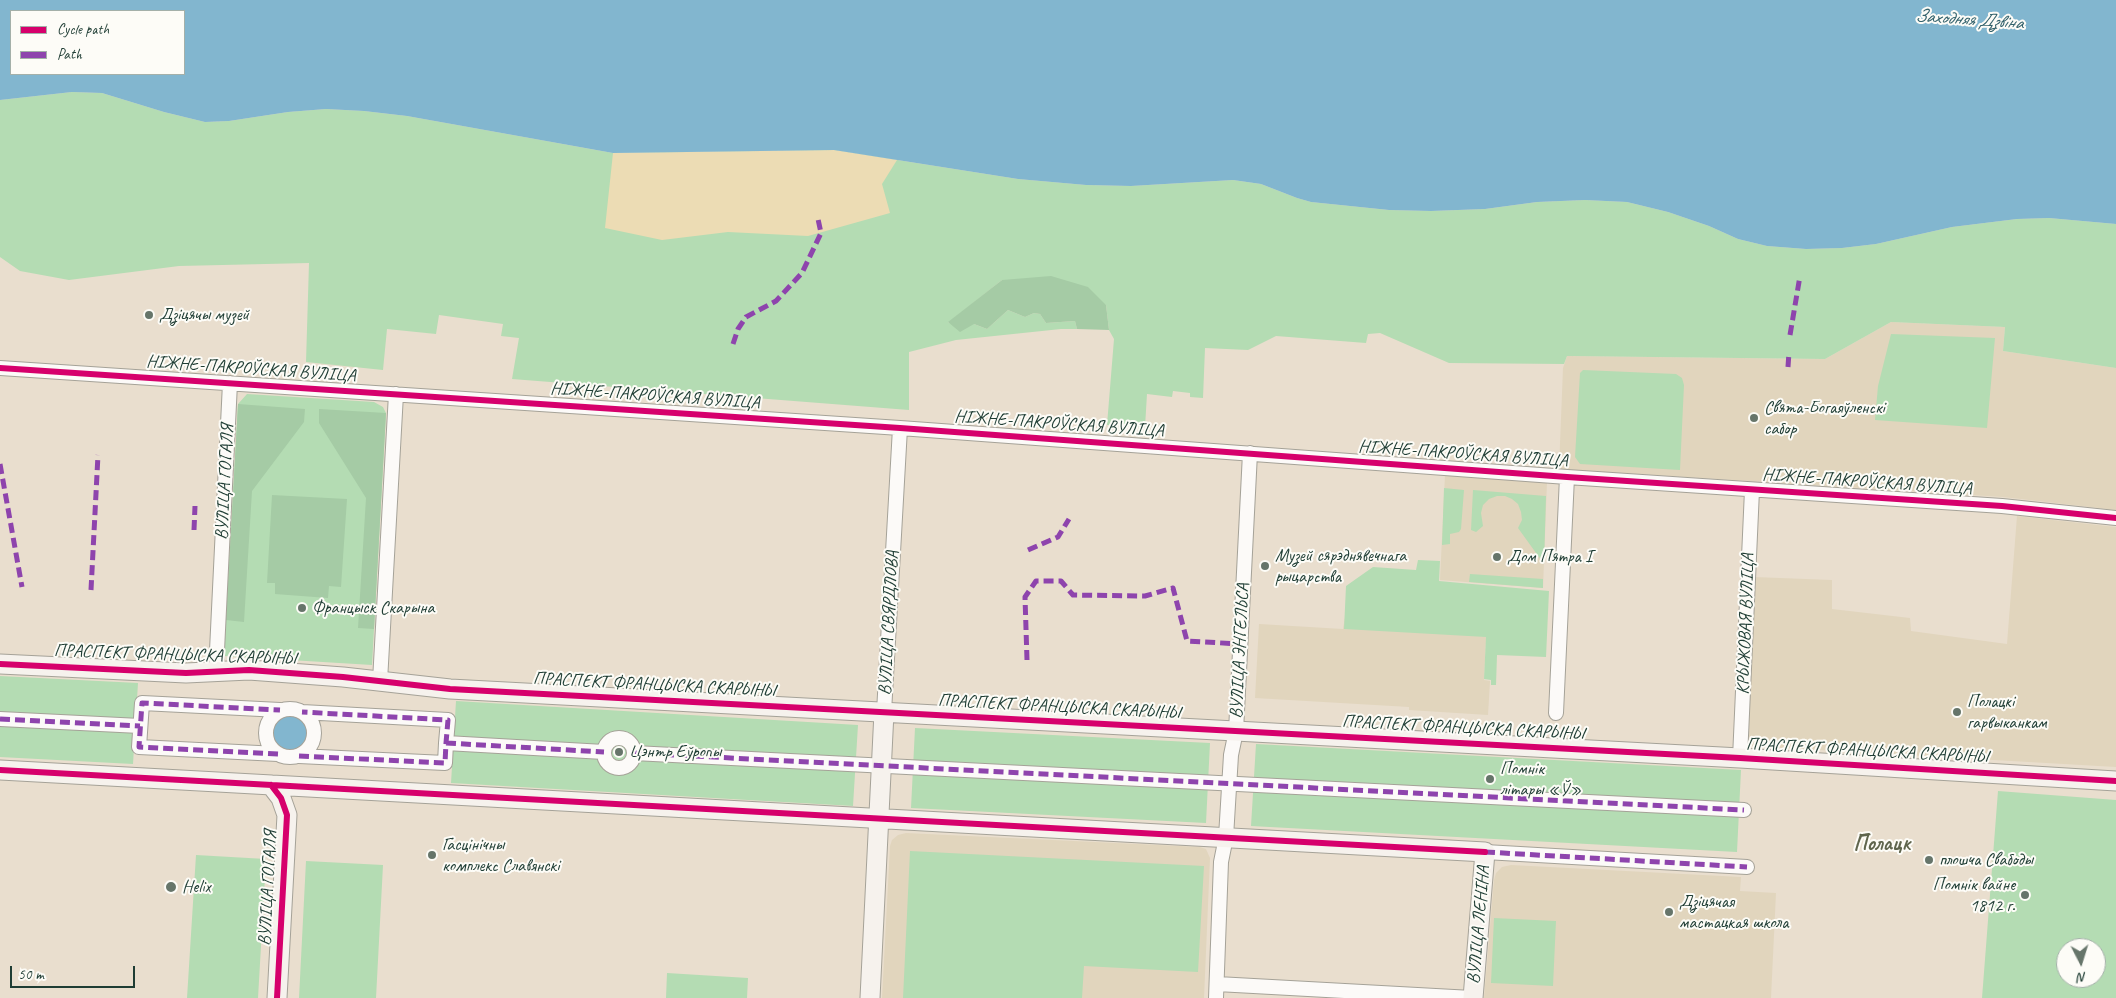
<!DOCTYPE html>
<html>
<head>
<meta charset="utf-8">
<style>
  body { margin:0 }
  #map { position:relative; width:2116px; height:998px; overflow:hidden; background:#e9dece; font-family:Caveat,sans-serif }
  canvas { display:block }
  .legend { position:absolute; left:10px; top:10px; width:175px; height:65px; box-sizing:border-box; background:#fdfcf7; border:1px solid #a4b0a9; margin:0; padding:6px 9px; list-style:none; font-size:15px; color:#1f3d34 }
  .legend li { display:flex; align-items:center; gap:10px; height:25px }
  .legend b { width:25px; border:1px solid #a4b0a9 }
  .north { position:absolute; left:2056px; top:938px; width:50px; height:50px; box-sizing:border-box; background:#fdfcf7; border:1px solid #a4b0a9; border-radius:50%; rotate:175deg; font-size:14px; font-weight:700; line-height:20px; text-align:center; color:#1f3d34 }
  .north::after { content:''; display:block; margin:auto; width:18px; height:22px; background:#66756a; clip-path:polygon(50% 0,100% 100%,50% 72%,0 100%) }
  .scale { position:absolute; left:10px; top:966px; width:125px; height:22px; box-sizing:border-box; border:2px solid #1f3d34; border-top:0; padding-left:6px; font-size:15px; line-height:18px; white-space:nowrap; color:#1f3d34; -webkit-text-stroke:4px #fdfcf7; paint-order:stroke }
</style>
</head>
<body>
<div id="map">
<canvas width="2116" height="998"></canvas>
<ul class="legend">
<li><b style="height:6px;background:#d6006c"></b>Cycle path</li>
<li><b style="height:6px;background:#8e44ad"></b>Path</li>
</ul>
<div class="north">N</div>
<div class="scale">50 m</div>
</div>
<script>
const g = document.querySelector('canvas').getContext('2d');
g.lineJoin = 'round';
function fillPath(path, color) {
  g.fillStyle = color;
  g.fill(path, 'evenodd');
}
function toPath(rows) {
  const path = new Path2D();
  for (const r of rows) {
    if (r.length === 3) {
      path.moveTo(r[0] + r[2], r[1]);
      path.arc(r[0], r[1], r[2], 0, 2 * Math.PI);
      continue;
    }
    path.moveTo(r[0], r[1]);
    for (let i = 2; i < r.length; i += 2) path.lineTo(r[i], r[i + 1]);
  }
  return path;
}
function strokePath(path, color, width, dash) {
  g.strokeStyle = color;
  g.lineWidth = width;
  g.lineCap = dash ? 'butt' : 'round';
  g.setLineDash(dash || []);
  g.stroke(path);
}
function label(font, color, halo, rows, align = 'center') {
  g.font = font + ' Caveat,sans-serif';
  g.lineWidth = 4;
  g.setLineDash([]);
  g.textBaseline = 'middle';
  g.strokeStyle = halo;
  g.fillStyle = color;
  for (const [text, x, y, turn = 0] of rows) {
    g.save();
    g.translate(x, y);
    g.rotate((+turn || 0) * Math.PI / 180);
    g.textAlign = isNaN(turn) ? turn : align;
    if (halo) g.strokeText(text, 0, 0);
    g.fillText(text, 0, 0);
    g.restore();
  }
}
const built = toPath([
  [1891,322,2005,327,2003,351,2116,368,2116,510,2003,497,1559,469,1563,368,1567,356,1825,359],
  [1445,475,1547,482,1543,588,1440,580],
  [2017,516,2116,527,2116,767,1750,746,1747,743,1754,577,1832,580,1832,609,1910,618,1911,631,2007,644],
  [1349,593,1488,602,1484,680,1490,681,1488,715,1409,710,1409,707,1255,698,1259,624,1343,629],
  [906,833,1200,847,1206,849,1210,858,1204,998,882,998,890,846,892,840,898,835],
  [1511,865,1741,877,1740,891,1776,893,1771,998,1484,998,1494,880,1496,873,1502,867]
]);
const green = toPath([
  [72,92,102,93,164,112,205,122,229,121,288,112,326,109,364,111,407,116,613,153,834,150,1018,179,1086,185,1131,186,1233,180,1261,184,1297,198,1311,202,1389,210,1431,211,1485,209,1537,202,1585,200,1627,202,1668,212,1709,226,1738,239,1767,246,1806,249,1842,248,1876,244,1952,227,2017,219,2049,218,2116,224,2116,368,2003,351,2005,327,1891,322,1825,359,1567,356,1564,364,1449,363,1380,333,1368,334,1366,343,1276,336,1248,350,1205,348,1203,398,1190,397,1190,393,1173,391,1172,397,1147,394,1145,427,1107,425,1114,339,1109,330,1106,305,1002,280,948,323,974,324,987,329,1008,310,1025,317,1034,313,1040,314,1046,323,1075,321,1077,329,1061,329,956,340,909,352,909,410,512,379,519,338,501,336,503,324,439,315,436,334,387,329,383,370,306,362,309,263,179,266,69,280,20,271,0,257,0,100],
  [1891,334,1995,338,1987,428,1875,420,1878,386],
  [1583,370,1676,374,1682,378,1684,385,1680,470,1580,464,1575,457,1580,373],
  [247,394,374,402,383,407,386,413,372,665,224,656,238,404],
  [1444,488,1464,490,1461,529,1459,532,1450,534,1450,544,1442,545],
  [1473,490,1546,496,1544,564,1518,528,1522,520,1521,512,1518,504,1512,499,1505,496,1497,496,1489,499,1483,505,1481,513,1483,526,1476,532,1471,530],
  [1418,560,1440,561,1439,581,1549,591,1546,657,1497,655,1496,685,1491,685,1491,680,1484,679,1486,637,1344,629,1346,586,1373,567,1416,570],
  [1470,574,1543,579,1543,588,1469,582],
  [0,676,138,683,133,764,0,757],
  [456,701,858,725,853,806,451,783],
  [915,728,1210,743,1206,823,911,808],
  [1256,744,1741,770,1737,852,1251,826],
  [1998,791,2116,800,2116,998,1982,998],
  [2066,948,2096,948,2096,978,2066,978],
  [910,851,1204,866,1198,972,1084,966,1082,998,903,998],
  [196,855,266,859,258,998,187,998],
  [306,861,383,865,376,998,299,998],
  [1494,918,1556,921,1553,986,1491,983],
  [667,973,748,978,747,998,666,998]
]);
const forest = toPath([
  [1051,276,1088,287,1106,305,1109,330,1077,329,1075,321,1046,323,1040,314,1034,313,1025,317,1008,310,987,329,974,324,960,332,948,322,1002,280],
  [238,404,305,409,304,422,252,491,244,622,226,620],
  [319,409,386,413,374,629,358,628,366,498,319,423],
  [272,495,347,499,341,587,329,586,328,598,275,594,275,583,267,583]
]);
const sand = toPath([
  [834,150,897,160,882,184,890,213,808,236,728,232,662,240,605,228,613,153]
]);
const water = toPath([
  [0,0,2116,0,2116,224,2049,218,2017,219,1952,227,1876,244,1842,248,1806,249,1767,246,1738,239,1709,226,1668,212,1627,202,1585,200,1537,202,1485,209,1431,211,1389,210,1311,202,1297,198,1261,184,1233,180,1131,186,1086,185,1018,179,834,150,613,153,407,116,364,111,326,109,288,112,229,121,205,122,164,112,102,93,72,92,0,100],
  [11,11,184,11,184,74,11,74],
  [290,733,17]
]);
const street = toPath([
  [0,368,900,428,1567,477,2002,506,2116,518],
  [216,671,230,383],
  [380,681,396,394],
  [290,733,24],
  [884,712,900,428],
  [1556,713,1567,477],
  [0,719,140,726],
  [619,753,15],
  [446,743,604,752],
  [634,753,1744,810],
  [278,754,139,747,142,703,280,710],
  [299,756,445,763,446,743,448,720,302,712],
  [1740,758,1752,490],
  [1485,852,1747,867],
  [1217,984,1472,998],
  [1216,998,1221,862,1226,837,1231,755,1236,731,1250,453]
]);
const secondary = toPath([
  [0,664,186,673,249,670,343,677,450,689,1740,758,2116,781],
  [0,770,1485,852,1473,998],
  [271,785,281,798,287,815,277,998],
  [870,998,884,712]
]);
const quiet = toPath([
  [1790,335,1800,276],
  [733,344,738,329,746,317,776,301,802,273,821,233,818,219],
  [1788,367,1789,352],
  [0,464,22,587],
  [194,530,195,506],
  [1028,550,1058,537,1069,519],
  [91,590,98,455],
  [1027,660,1025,597,1036,581,1061,581,1073,595,1145,596,1173,588,1187,641,1240,644],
  [0,719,140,726],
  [446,743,604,752],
  [634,753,1744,810],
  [278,754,139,747,142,703,280,710],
  [299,756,445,763,446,743,448,720,302,712],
  [1485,852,1747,867]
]);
const cycleway = toPath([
  [0,368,900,428,1567,477,2002,506,2116,518],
  [0,664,186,673,249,670,343,677,450,689,1740,758,2116,781],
  [0,770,1485,852],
  [271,785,281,798,287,815,277,998]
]);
const markers = [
  [149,315,5,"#66756a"],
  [1754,418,5,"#66756a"],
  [1497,557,5,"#66756a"],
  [1265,566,5,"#66756a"],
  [302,608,5,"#66756a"],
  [1957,712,5,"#66756a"],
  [619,752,5,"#66756a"],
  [1490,779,5,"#66756a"],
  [432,855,5,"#66756a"],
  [1929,860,5,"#66756a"],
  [171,887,6,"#66756a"],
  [2025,895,5,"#66756a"],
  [1669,912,5,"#66756a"]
];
const poiNames = [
  ["Дзіцячы музей",159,315],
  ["Свята-Богаяўленскі",1764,408],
  ["сабор",1764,429],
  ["Музей сярэднявечнага",1275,556],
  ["рыцарства",1275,577],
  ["Дом Пятра І",1507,557],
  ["Францыск Скарына",312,608],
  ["Полацкі",1967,702],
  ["гарвыканкам",1967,723],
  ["Цэнтр Еўропы",629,752],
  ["Помнік",1500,769],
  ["літары «Ў»",1500,790],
  ["Гасцінічны",442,845],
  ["комплекс Славянскі",442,866],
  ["плошча Свабоды",1939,860],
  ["Помнік вайне",2015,885,"right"],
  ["1812 г.",2015,906,"right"],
  ["Helix",182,887],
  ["Дзіцячая",1679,902],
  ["мастацкая школа",1679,923]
];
const streetNames = [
  ["НІЖНЕ-ПАКРОЎСКАЯ ВУЛІЦА",251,369,4],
  ["НІЖНЕ-ПАКРОЎСКАЯ ВУЛІЦА",655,396,4],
  ["НІЖНЕ-ПАКРОЎСКАЯ ВУЛІЦА",1059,424,4],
  ["НІЖНЕ-ПАКРОЎСКАЯ ВУЛІЦА",1463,454,4],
  ["ВУЛІЦА ГОГАЛЯ",225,482,-87],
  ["НІЖНЕ-ПАКРОЎСКАЯ ВУЛІЦА",1867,482,4],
  ["ВУЛІЦА СВЯРДЛОВА",889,623,-87],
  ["КРЫЖОВАЯ ВУЛІЦА",1746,624,-88],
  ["ВУЛІЦА ЭНГЕЛЬСА",1240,651,-87],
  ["ПРАСПЕКТ ФРАНЦЫСКА СКАРЫНЫ",175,655,2],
  ["ПРАСПЕКТ ФРАНЦЫСКА СКАРЫНЫ",654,685,3],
  ["ПРАСПЕКТ ФРАНЦЫСКА СКАРЫНЫ",1059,707,3],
  ["ПРАСПЕКТ ФРАНЦЫСКА СКАРЫНЫ",1463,728,3],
  ["ПРАСПЕКТ ФРАНЦЫСКА СКАРЫНЫ",1867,751,3],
  ["ВУЛІЦА ГОГАЛЯ",268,888,-87],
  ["ВУЛІЦА ЛЕНІНА",1479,925,-85]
];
const waterNames = [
  ["Заходняя Дзвіна",1969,20,4]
];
const districtNames = [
  ["Полацк",1882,844]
];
fillPath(built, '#e1d5bd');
fillPath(green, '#b4dcb3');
fillPath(forest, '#a5cba5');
fillPath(sand, '#ecdcb4');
fillPath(water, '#82b6cf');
strokePath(street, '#a5a298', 16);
strokePath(secondary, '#a5a298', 21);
strokePath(street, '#fcfaf8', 14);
strokePath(secondary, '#f6f2ed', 19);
strokePath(quiet, '#8e44ad', 5, [10, 5]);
strokePath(cycleway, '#d6006c', 6);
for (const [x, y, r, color] of markers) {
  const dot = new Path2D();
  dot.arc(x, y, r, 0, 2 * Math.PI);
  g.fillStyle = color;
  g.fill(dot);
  strokePath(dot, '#fdfcf7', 2);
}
label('18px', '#1f3d34', '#fdfcf7', poiNames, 'left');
label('18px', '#1f3d34', '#fdfcf7', streetNames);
label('italic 19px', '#32616b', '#fdfcf7', waterNames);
label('bold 22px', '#5f654d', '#fdfcf7', districtNames);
</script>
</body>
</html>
